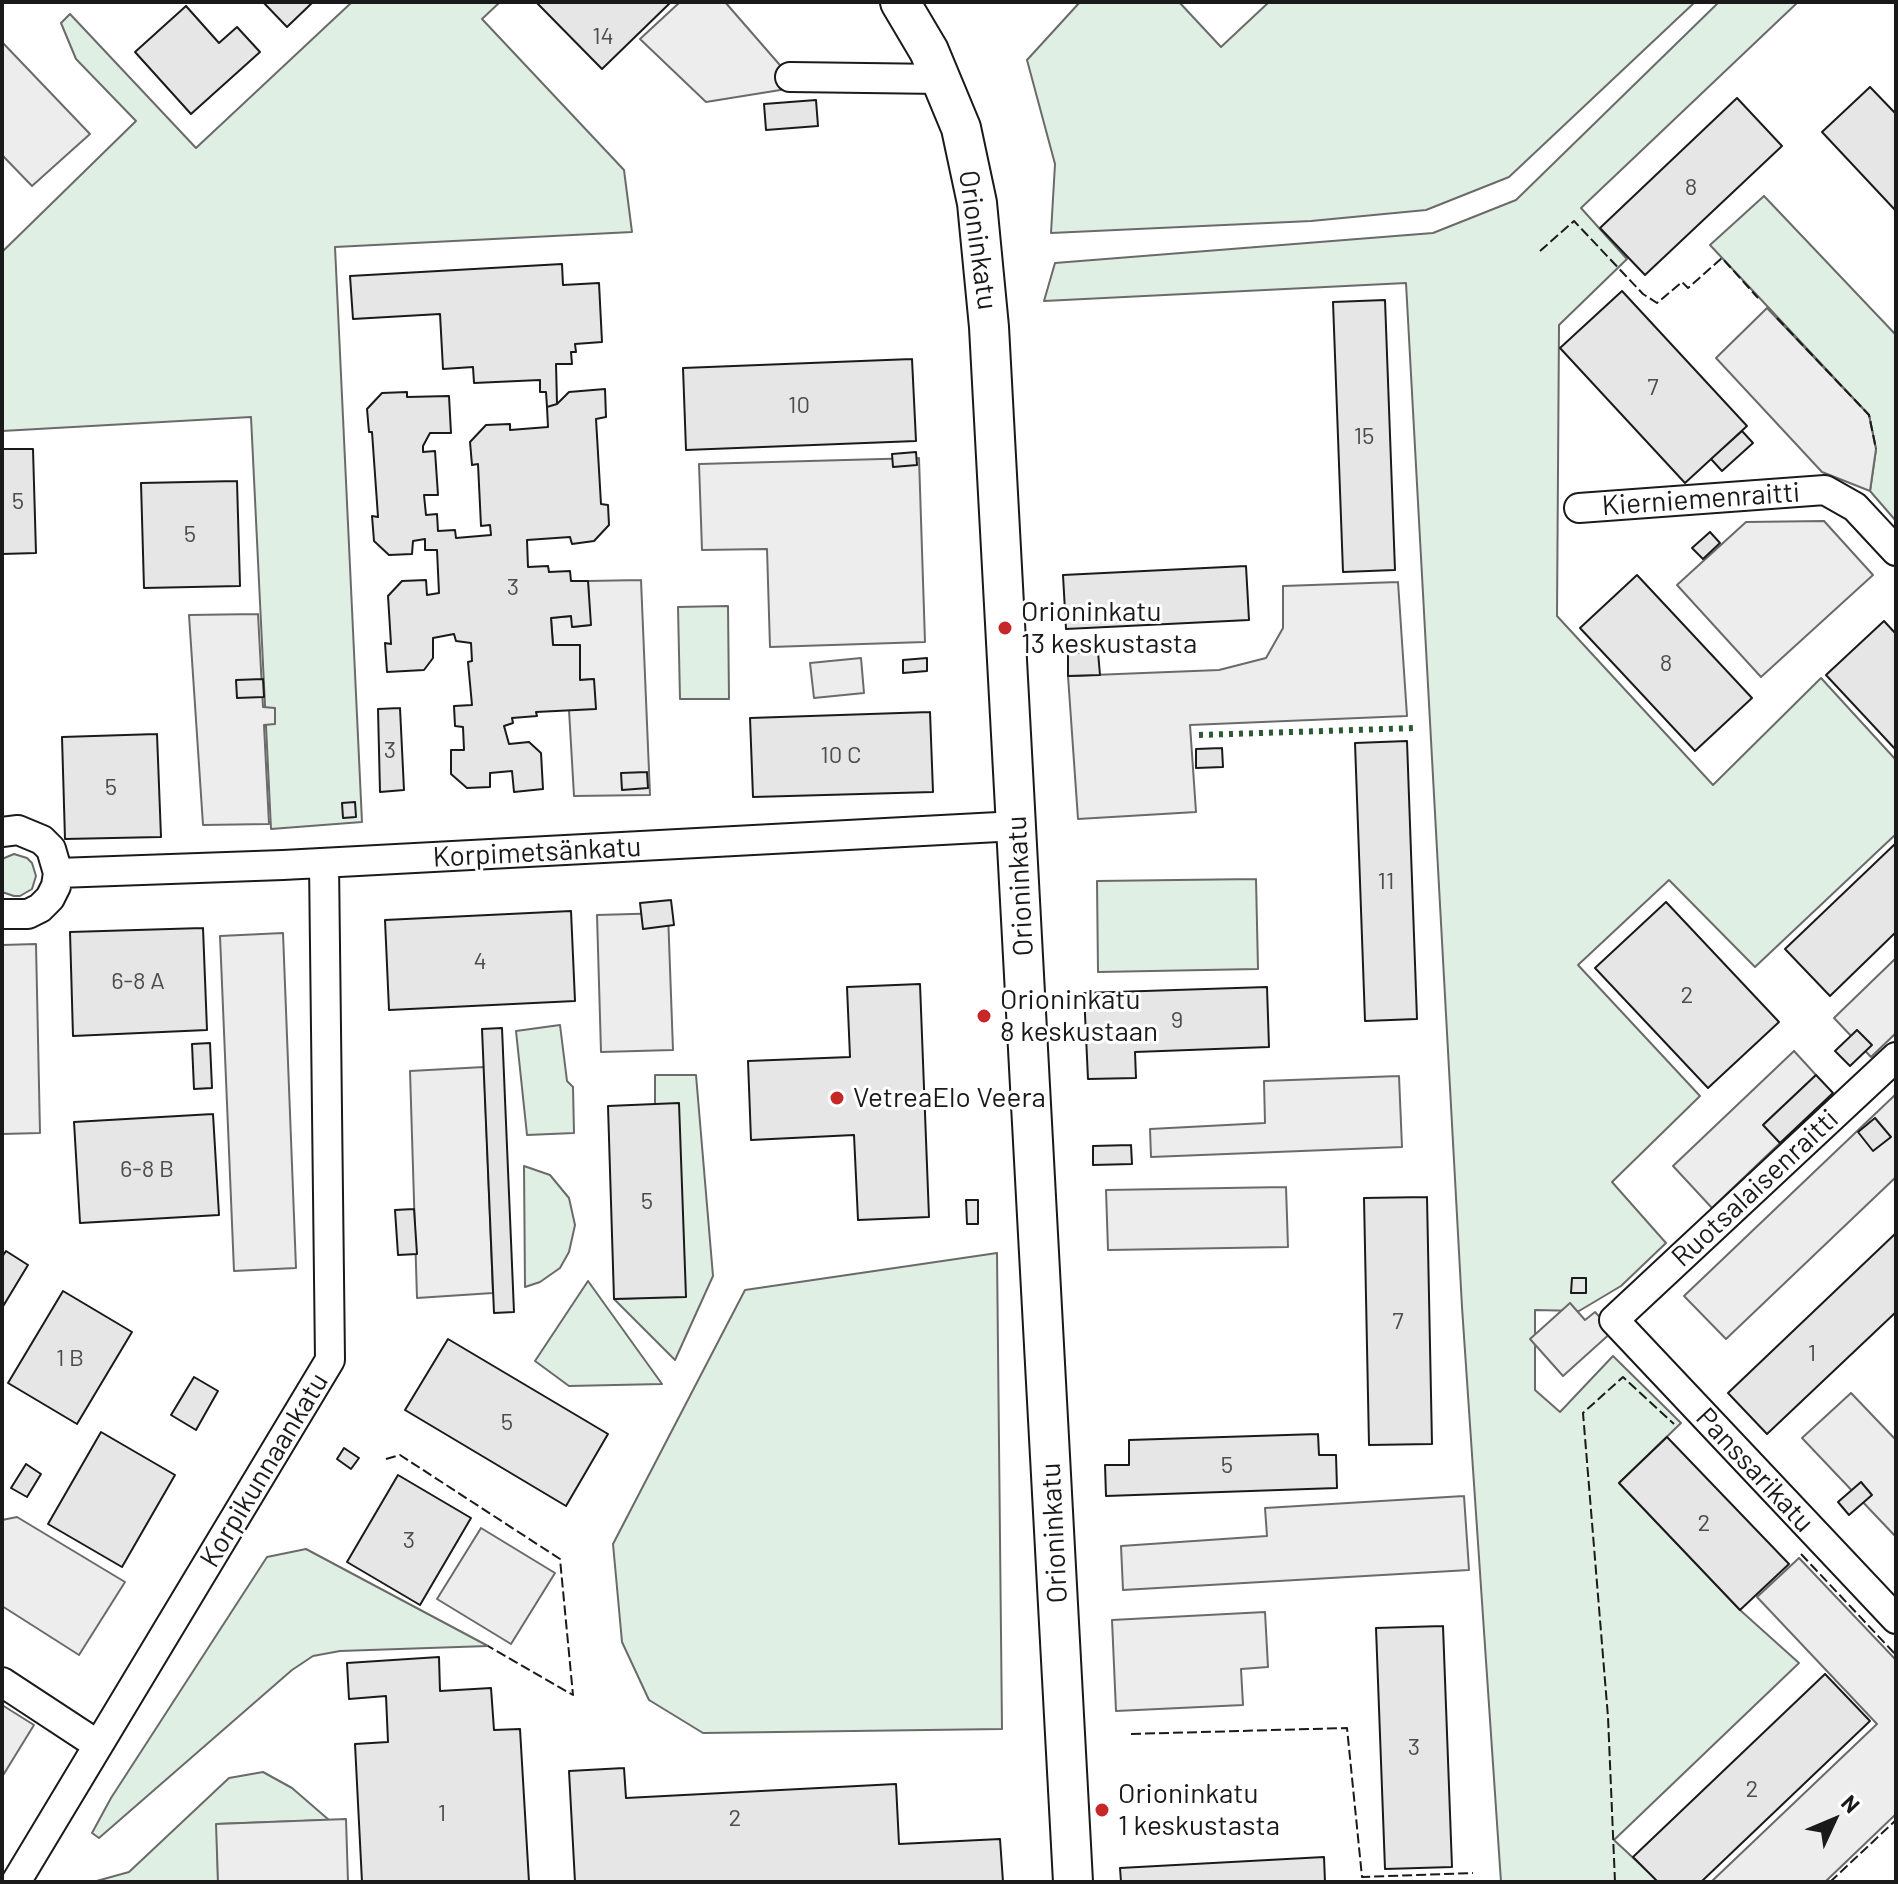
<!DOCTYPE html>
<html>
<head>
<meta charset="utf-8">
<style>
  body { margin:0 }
  #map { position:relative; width:1898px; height:1884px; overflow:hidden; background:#fff; font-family:Barlow,sans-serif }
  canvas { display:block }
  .frame { position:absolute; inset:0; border:4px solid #1a1a1a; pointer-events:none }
  .north { position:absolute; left:1794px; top:1780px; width:80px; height:80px; -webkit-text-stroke:6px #fff; paint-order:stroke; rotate:46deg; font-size:22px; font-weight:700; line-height:32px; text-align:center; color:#1a1a1a }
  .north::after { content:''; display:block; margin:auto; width:28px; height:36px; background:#1a1a1a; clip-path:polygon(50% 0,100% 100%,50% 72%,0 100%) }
</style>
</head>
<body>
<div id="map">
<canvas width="1898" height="1884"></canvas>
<div class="frame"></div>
<div class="north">N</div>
</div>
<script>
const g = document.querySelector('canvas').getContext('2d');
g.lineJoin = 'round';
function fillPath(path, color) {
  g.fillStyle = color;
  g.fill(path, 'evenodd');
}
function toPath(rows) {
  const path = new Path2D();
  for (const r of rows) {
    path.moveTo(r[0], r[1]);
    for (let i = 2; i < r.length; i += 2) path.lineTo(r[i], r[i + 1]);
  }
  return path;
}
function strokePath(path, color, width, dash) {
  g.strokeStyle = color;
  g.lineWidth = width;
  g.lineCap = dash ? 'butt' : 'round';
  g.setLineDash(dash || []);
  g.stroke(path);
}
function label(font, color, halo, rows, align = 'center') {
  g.font = font + ' Barlow,sans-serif';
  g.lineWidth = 6;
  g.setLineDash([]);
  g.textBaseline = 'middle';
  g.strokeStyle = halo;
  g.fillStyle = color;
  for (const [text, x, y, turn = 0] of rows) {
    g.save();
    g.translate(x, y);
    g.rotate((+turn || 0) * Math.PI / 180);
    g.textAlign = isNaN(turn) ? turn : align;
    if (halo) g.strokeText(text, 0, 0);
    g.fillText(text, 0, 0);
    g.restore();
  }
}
const green = toPath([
  [352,2,500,2,482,19,624,170,632,232,335,247,362,822,271,829,251,417,2,431,2,252,136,121,76,59,61,23,70,14,196,148,352,2],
  [1080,2,1179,2,1221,47,1269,2,1695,2,1509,177,1426,210,1311,221,1051,233,1055,164,1027,60,1080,2],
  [1719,2,1798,2,1581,208,1627,259,1559,325,1557,616,1713,785,1821,678,1896,760,1896,834,1755,967,1669,880,1578,965,1700,1096,1612,1182,1666,1243,1621,1286,1579,1311,1535,1310,1535,1390,1560,1412,1613,1356,1681,1423,1619,1483,1740,1610,1799,1663,1614,1840,1659,1882,1501,1882,1462,1307,1406,283,1044,301,1055,263,1433,233,1516,200,1719,2],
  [1764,196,1896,335,1896,521,1870,491,1876,449,1869,415,1710,245,1764,196],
  [728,606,729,699,680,699,678,607,728,606],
  [14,854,27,858,32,863,36,876,32,889,20,896,14,896,2,892,2,859,14,854],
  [1256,879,1258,969,1098,972,1097,881,1256,879],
  [560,1025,567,1081,573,1087,574,1133,527,1135,516,1031,560,1025],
  [655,1075,696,1075,713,1276,675,1360,614,1299,685,1296,655,1105,655,1075],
  [524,1166,550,1175,569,1198,575,1225,569,1252,560,1268,540,1282,525,1287,524,1166],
  [997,1253,1002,1729,703,1733,649,1700,622,1642,613,1544,745,1290,997,1253],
  [588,1281,662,1384,569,1386,535,1361,588,1281],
  [306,1549,488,1646,340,1651,313,1656,292,1670,99,1838,92,1833,111,1798,267,1557,306,1549],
  [263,1772,292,1788,329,1820,217,1824,218,1882,93,1882,129,1872,229,1778,263,1772]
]);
const parking = toPath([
  [680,2,725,2,799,87,706,102,640,39,680,2],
  [2,42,90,134,32,186,2,155,2,42],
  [1767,308,1869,415,1876,449,1870,491,1822,472,1716,358,1767,308],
  [919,458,925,642,770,647,767,549,702,550,699,464,919,458],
  [1824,521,1873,575,1761,677,1677,585,1746,522,1824,521],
  [641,580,650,795,574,796,569,710,593,679,580,680,579,645,553,645,551,618,571,616,573,627,590,625,588,581,641,580],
  [1398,582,1407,716,1190,725,1196,812,1078,819,1068,676,1219,670,1266,658,1283,628,1283,586,1398,582],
  [258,614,263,707,275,708,275,724,264,725,269,824,203,825,189,615,258,614],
  [861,658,864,693,814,698,810,663,861,658],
  [668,913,673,1050,601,1052,597,915,668,913],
  [283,933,296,1268,234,1271,220,936,283,933],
  [36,944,40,1133,2,1134,2,945,36,944],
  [1896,958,1896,1033,1871,1057,1834,1018,1896,958],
  [1794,1051,1816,1075,1764,1124,1780,1143,1712,1208,1673,1166,1794,1051],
  [484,1067,493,1293,417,1298,410,1071,484,1067],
  [1399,1076,1402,1147,1151,1157,1150,1129,1265,1123,1264,1081,1399,1076],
  [1896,1094,1896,1177,1726,1339,1684,1296,1896,1094],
  [1286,1187,1288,1247,1108,1250,1106,1190,1286,1187],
  [1570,1303,1585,1320,1595,1312,1613,1331,1563,1376,1530,1339,1570,1303],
  [1851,1393,1896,1440,1896,1537,1802,1438,1851,1393],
  [1464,1496,1469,1570,1123,1590,1121,1546,1267,1536,1265,1508,1464,1496],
  [17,1517,125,1582,79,1655,2,1606,2,1520,17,1517],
  [481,1528,555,1573,511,1644,437,1599,481,1528],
  [1799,1558,1896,1660,1896,1814,1825,1882,1711,1882,1877,1724,1757,1597,1799,1558],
  [1265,1612,1268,1667,1241,1669,1243,1705,1116,1711,1112,1620,1265,1612],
  [2,1705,34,1725,2,1777,2,1705],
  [346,1819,348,1882,218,1882,216,1824,346,1819]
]);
const building = toPath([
  [263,2,313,2,287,27,263,2],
  [536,2,671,2,602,69,536,2],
  [186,6,219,43,237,27,260,52,191,114,135,52,186,6],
  [1870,87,1896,114,1896,211,1822,132,1870,87],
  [1737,98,1782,146,1645,275,1600,228,1737,98],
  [816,100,818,126,766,130,764,104,816,100],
  [562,264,563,285,599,283,602,342,575,344,576,352,571,352,572,364,556,364,557,404,547,407,546,392,540,392,540,380,474,383,473,367,443,369,440,314,353,319,350,276,562,264],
  [1622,291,1747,426,1685,483,1560,348,1622,291],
  [1385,300,1395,570,1343,572,1333,302,1385,300],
  [912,359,916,441,686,450,683,368,912,359],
  [605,389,606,417,596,419,601,504,608,505,609,525,594,541,572,544,570,537,527,540,528,567,548,566,549,572,570,571,571,581,588,581,591,625,572,627,571,616,551,618,553,645,580,645,580,680,594,679,596,709,536,712,537,716,512,718,513,723,504,726,509,744,529,742,541,753,543,789,514,792,512,771,490,773,490,787,467,788,451,774,451,750,464,750,463,727,455,726,454,706,472,705,468,662,472,661,471,643,456,641,454,634,433,638,433,658,424,670,387,672,385,643,391,644,388,596,402,581,426,580,427,595,439,593,437,550,425,550,425,539,413,541,412,554,389,555,374,541,372,516,378,517,372,432,369,432,367,409,382,393,407,392,407,397,449,396,451,433,430,433,423,446,423,452,435,451,438,495,424,495,426,515,437,514,438,531,455,530,456,538,491,535,490,525,481,526,478,464,472,465,470,442,486,425,510,424,510,430,548,427,547,407,557,404,569,392,605,389],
  [1742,431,1753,443,1722,471,1711,459,1742,431],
  [2,449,33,449,36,553,2,554,2,449],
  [916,452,917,465,893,467,892,454,916,452],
  [237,481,240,586,144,588,141,483,237,481],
  [1710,532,1720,543,1703,559,1692,548,1710,532],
  [1246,566,1249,620,1066,629,1063,575,1246,566],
  [1637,575,1752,698,1695,751,1580,628,1637,575],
  [1884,621,1896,634,1896,750,1826,675,1884,621],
  [1098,652,1100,675,1068,676,1068,653,1098,652],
  [927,658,927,671,903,673,903,660,927,658],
  [263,679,264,697,237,698,236,680,263,679],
  [400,708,404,790,380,792,378,709,400,708],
  [930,712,933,792,753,797,750,718,930,712],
  [157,734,161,837,65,839,62,737,157,734],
  [1407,741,1417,1019,1365,1021,1355,743,1407,741],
  [1222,748,1223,767,1196,768,1196,749,1222,748],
  [647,772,648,788,622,790,621,773,647,772],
  [355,802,356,817,343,818,342,803,355,802],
  [1896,843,1896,932,1830,996,1785,949,1896,843],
  [671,900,674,925,643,929,640,903,671,900],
  [1666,902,1779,1022,1708,1088,1595,968,1666,902],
  [571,911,575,1001,389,1010,385,920,571,911],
  [203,928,207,1030,73,1036,70,932,203,928],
  [920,984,929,1217,858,1220,854,1135,751,1140,748,1061,850,1057,847,987,920,984],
  [1267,987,1269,1047,1135,1052,1136,1078,1088,1079,1084,993,1267,987],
  [502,1028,514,1312,494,1313,482,1029,502,1028],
  [1857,1030,1872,1045,1850,1066,1835,1051,1857,1030],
  [210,1043,212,1088,194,1089,192,1044,210,1043],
  [1816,1075,1833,1093,1780,1143,1763,1125,1816,1075],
  [679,1103,686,1297,614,1299,608,1106,679,1103],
  [213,1114,219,1215,80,1223,74,1122,213,1114],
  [1875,1118,1891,1137,1873,1151,1858,1132,1875,1118],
  [1131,1145,1132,1164,1093,1165,1093,1146,1131,1145],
  [1427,1197,1432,1444,1369,1445,1364,1198,1427,1197],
  [966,1200,978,1200,978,1224,967,1224,966,1200],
  [414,1209,417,1254,398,1255,395,1210,414,1209],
  [1896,1233,1896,1312,1767,1434,1728,1393,1896,1233],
  [6,1251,28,1265,2,1308,2,1257,6,1251],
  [1572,1278,1586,1278,1586,1293,1571,1293,1572,1278],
  [63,1291,132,1332,77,1424,8,1383,63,1291],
  [448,1339,608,1434,566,1506,405,1410,448,1339],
  [194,1377,218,1391,196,1430,171,1415,194,1377],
  [101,1432,175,1475,122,1567,48,1524,101,1432],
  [1318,1434,1319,1455,1336,1455,1337,1488,1106,1496,1105,1465,1129,1465,1129,1440,1318,1434],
  [1667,1437,1789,1564,1740,1610,1619,1483,1667,1437],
  [344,1448,359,1458,351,1469,337,1459,344,1448],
  [26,1464,41,1474,27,1497,11,1488,26,1464],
  [398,1475,471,1518,420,1605,347,1562,398,1475],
  [1861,1482,1872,1495,1849,1515,1838,1502,1861,1482],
  [1443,1626,1452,1867,1385,1869,1376,1628,1443,1626],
  [439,1657,440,1691,491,1688,494,1730,520,1729,529,1882,362,1882,355,1744,388,1742,386,1696,349,1699,347,1663,439,1657],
  [1825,1674,1870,1721,1701,1882,1658,1882,1633,1857,1825,1674],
  [624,1768,626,1798,896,1784,899,1844,1000,1839,1003,1882,575,1882,569,1771,624,1768],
  [1324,1857,1325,1882,1121,1882,1120,1868,1324,1857]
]);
const street = toPath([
  [790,77,941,79],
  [1579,508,1825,490,1855,507,1896,551],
  [2,832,18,830,42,840,51,849,58,873,56,886,50,898,40,908,28,914,2,914],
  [58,873,283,865,1017,826],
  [1896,1057,1614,1320,1896,1619],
  [2,1682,98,1745],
  [16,1882,330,1360,324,863]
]);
const secondary = toPath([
  [900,2,929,51,961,128,977,203,989,327,1073,1882]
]);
const hedge = toPath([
  [1199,735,1416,728]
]);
const fence = toPath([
  [1540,251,1574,221,1643,294,1657,303,1682,282,1688,288,1722,258,1758,298],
  [1777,318,1869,415,1876,449],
  [386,1459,400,1455,560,1559,573,1695,488,1646],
  [1801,1554,1896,1655],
  [1131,1734,1347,1728,1362,1877,1473,1873],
  [1615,1882,1608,1717,1583,1413,1623,1377,1674,1424],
  [1830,1882,1896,1820]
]);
const markers = [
  [1005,628,8,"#c62828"],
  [984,1016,8,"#c62828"],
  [837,1098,8,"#c62828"],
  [1102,1810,8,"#c62828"]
];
const numberNames = [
  ["14",603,36],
  ["8",1691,187],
  ["7",1653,387],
  ["10",799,405],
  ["15",1364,436],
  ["5",18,501],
  ["5",190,534],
  ["3",513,587],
  ["8",1666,663],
  ["3",390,750],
  ["10 C",841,755],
  ["5",111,787],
  ["11",1386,881],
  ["4",480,961],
  ["6-8 A",138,981],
  ["2",1687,995],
  ["9",1177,1020],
  ["6-8 B",147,1169],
  ["5",647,1201],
  ["7",1398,1321],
  ["1",1812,1353],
  ["1 B",70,1358],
  ["5",507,1422],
  ["5",1227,1465],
  ["2",1704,1523],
  ["3",409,1540],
  ["3",1414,1747],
  ["2",1752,1789],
  ["1",442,1813],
  ["2",735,1818]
];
const streetNames = [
  ["Orioninkatu",978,240,82],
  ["Kierniemenraitti",1701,499,-4],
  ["Korpimetsänkatu",537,852,-3],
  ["Orioninkatu",1020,886,-93],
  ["Ruotsalaisenraitti",1755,1188,-43],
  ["Korpikunnaankatu",264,1470,-59],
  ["Panssarikatu",1755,1470,47],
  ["Orioninkatu",1054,1533,-93]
];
const poiNames = [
  ["Orioninkatu",1021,612],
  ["13 keskustasta",1021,644],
  ["Orioninkatu",1000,1000],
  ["8 keskustaan",1000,1032],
  ["VetreaElo Veera",853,1098],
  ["Orioninkatu",1118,1794],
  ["1 keskustasta",1118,1826]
];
fillPath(green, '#e0efe3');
strokePath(green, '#6a6a6a', 2);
fillPath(parking, '#ededed');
strokePath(parking, '#6a6a6a', 2);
fillPath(building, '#e6e6e6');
strokePath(building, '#1a1a1a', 2);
strokePath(street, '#1a1a1a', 32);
strokePath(secondary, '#1a1a1a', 42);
strokePath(street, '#fff', 28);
strokePath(secondary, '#fff', 38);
strokePath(hedge, '#2b5a34', 6, [4, 6]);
strokePath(fence, '#1a1a1a', 2, [10, 4]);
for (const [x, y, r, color] of markers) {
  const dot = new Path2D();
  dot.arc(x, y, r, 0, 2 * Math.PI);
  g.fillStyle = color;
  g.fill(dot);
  strokePath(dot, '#fff', 3);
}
label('24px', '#4d4d4d', null, numberNames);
label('28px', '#1a1a1a', '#fff', streetNames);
label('28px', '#1a1a1a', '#fff', poiNames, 'left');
</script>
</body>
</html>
